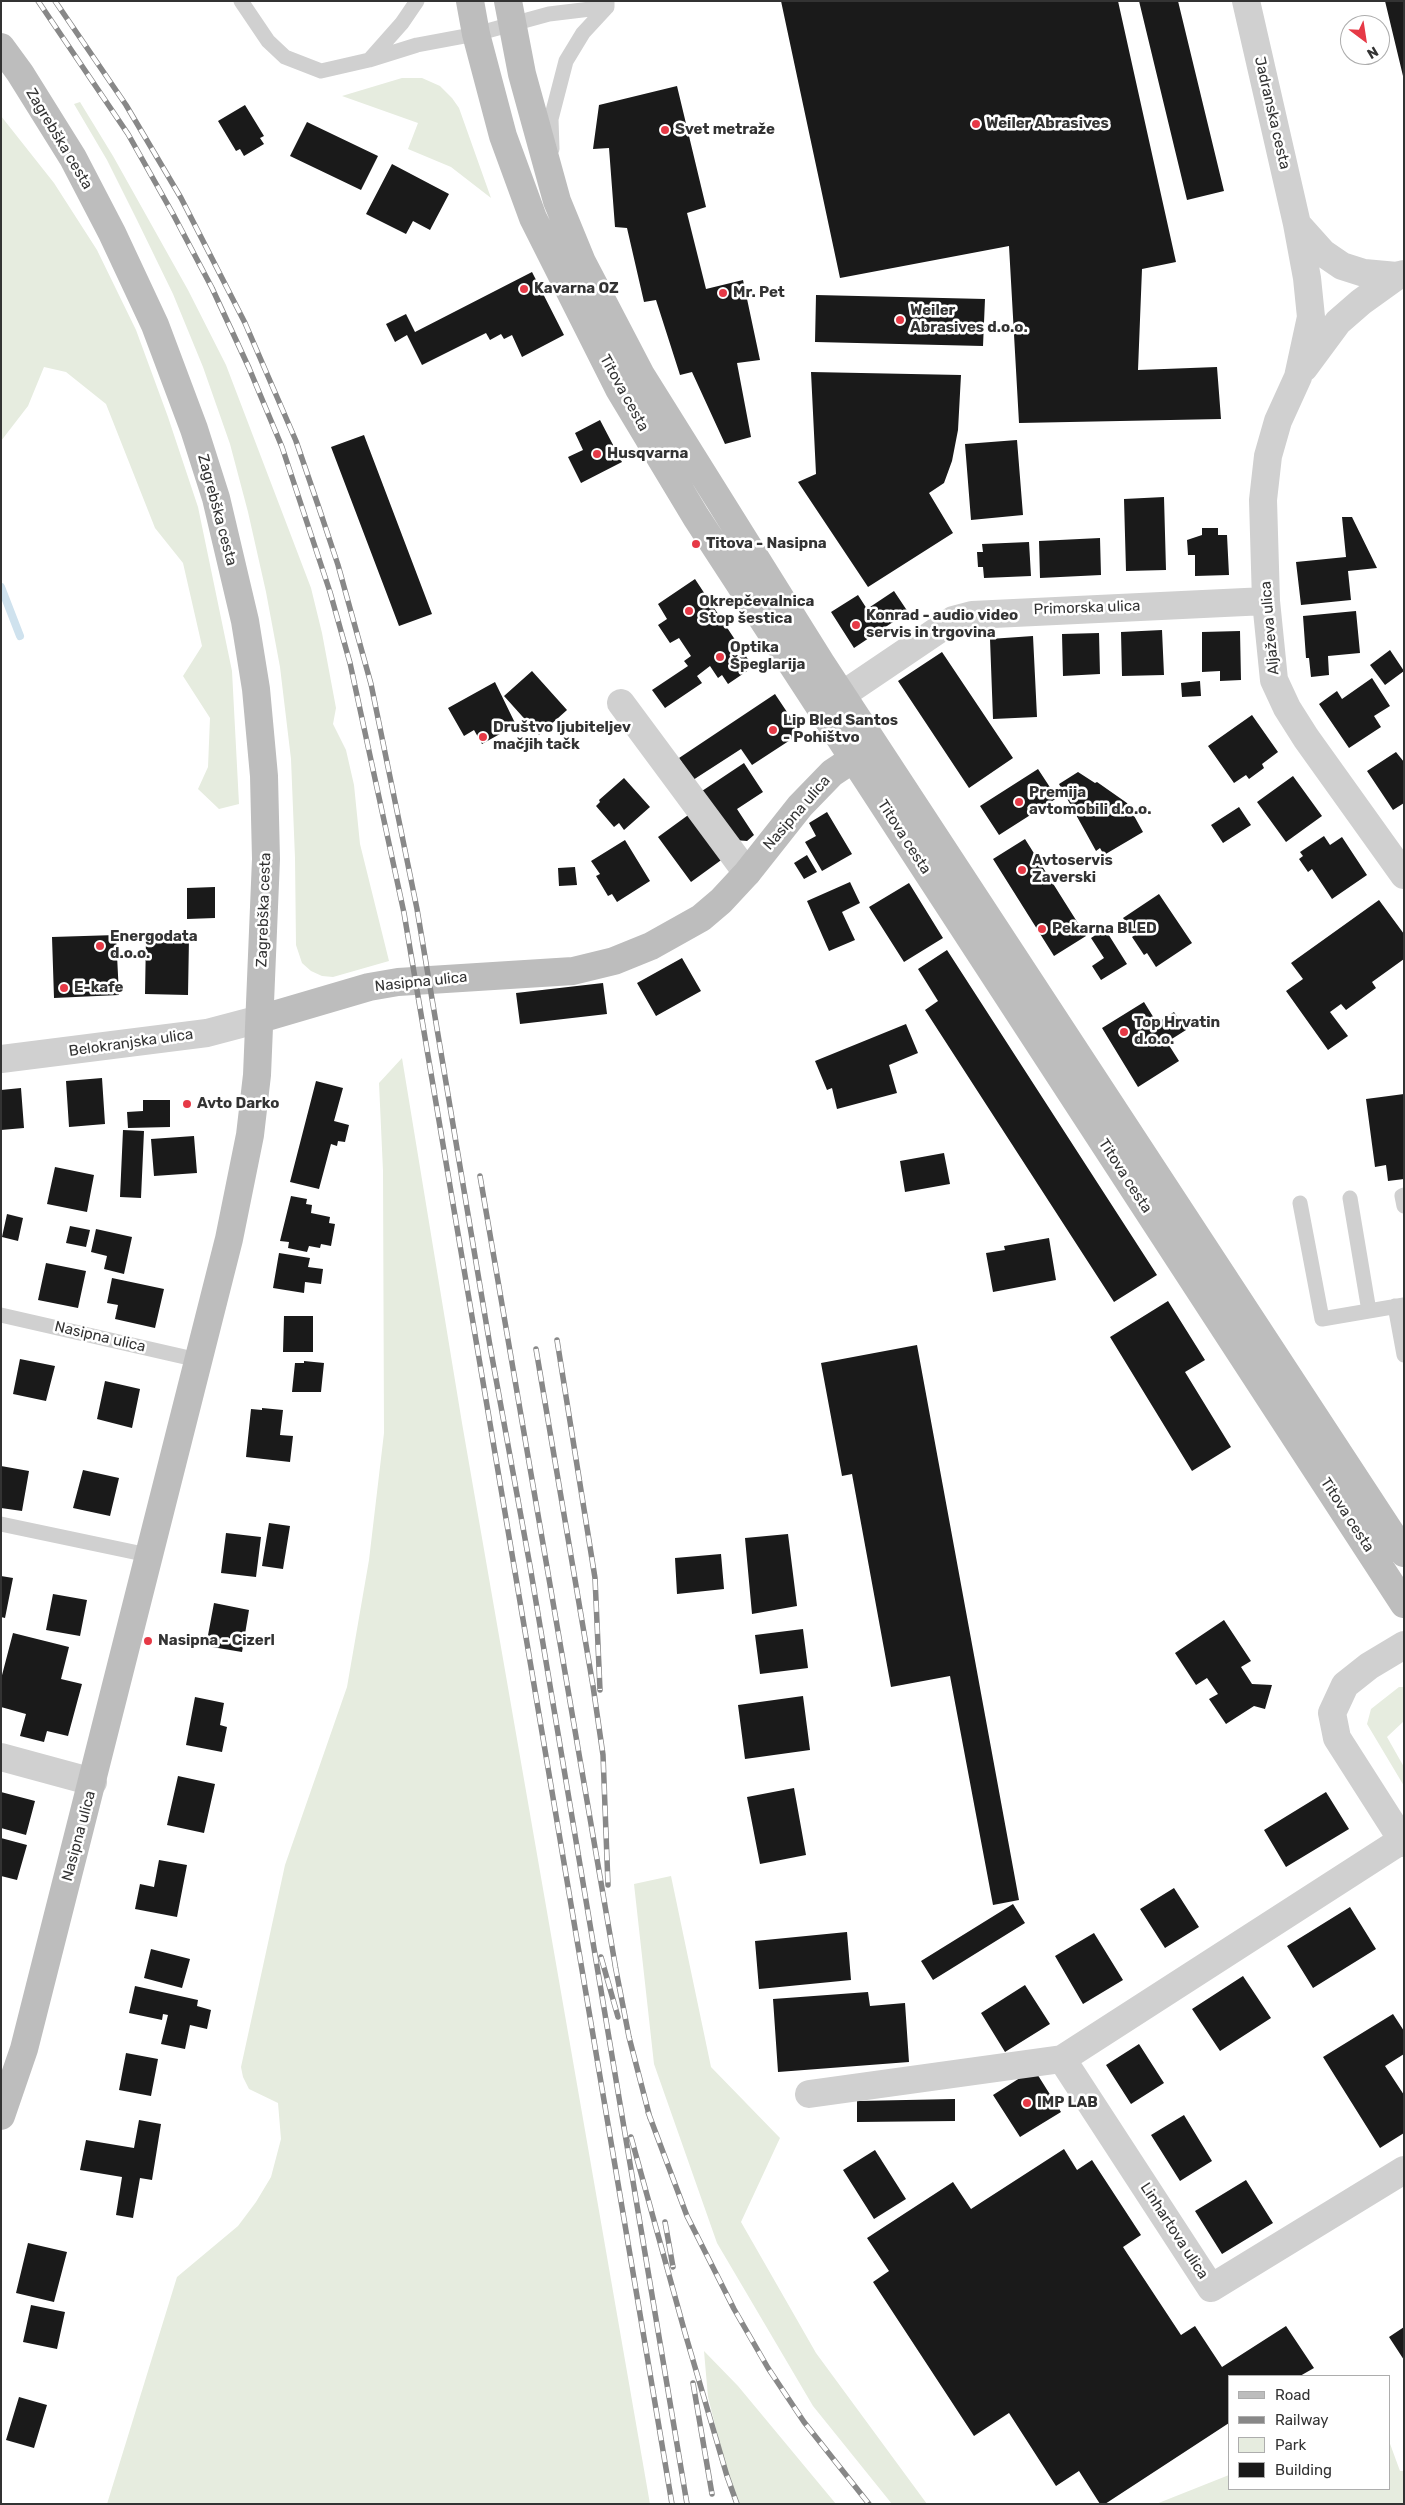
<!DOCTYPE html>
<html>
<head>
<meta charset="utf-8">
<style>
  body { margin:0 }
  #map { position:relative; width:1405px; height:2505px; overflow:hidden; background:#fff; font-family:Rubik,sans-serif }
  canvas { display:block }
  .frame { position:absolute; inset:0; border:2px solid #333; pointer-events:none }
  .legend { position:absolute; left:1228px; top:2375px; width:162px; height:115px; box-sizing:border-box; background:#fff; border:1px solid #adadad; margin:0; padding:6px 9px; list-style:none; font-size:15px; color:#333 }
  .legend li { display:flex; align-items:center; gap:10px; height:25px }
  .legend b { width:25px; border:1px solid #adadad }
  .north { position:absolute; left:1340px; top:15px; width:50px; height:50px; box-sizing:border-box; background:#fff; border:1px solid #adadad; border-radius:50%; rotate:149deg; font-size:14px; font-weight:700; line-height:20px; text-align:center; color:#333 }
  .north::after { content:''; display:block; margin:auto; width:18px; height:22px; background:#e63946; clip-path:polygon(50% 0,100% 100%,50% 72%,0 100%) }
</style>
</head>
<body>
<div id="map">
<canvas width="1405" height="2505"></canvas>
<div class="frame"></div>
<ul class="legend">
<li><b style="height:6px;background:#bdbdbd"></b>Road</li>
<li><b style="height:6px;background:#888"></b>Railway</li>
<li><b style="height:14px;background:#e6ecdf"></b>Park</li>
<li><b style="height:14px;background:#1a1a1a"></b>Building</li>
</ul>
<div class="north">N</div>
</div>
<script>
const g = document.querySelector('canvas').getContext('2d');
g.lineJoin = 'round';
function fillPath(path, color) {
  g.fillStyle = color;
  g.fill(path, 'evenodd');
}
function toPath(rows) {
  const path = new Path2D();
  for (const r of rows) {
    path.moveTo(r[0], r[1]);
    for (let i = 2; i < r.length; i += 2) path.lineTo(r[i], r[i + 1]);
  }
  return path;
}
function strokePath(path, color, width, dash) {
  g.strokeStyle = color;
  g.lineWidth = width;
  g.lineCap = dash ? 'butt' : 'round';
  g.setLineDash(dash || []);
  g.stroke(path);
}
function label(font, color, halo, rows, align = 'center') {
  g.font = font + ' Rubik,sans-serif';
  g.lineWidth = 5;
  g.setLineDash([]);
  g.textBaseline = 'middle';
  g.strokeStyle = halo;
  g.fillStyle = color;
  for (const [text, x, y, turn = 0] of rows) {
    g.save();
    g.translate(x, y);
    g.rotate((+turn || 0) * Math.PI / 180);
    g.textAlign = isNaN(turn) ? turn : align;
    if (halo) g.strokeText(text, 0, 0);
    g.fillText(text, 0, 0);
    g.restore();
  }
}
const green = toPath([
  [402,78,422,78,440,86,452,98,459,108,491,198,451,167,408,149,418,123,342,96],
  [80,102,113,156,188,290,226,365,311,588,322,633,336,708,333,724,346,750,354,785,360,844,389,961,333,977,322,976,311,971,302,963,296,945,295,858,291,759,280,667,266,592,248,512,230,444,203,367,173,294,137,220,107,160,74,104],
  [1,116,54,183,97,250,136,330,168,417,198,507,232,671,239,804,219,809,198,789,208,767,210,718,183,676,202,646,183,563,155,528,106,404,66,372,44,367,28,406,1,441],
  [402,1058,462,1423,650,2504,107,2504,177,2277,238,2226,256,2202,271,2177,281,2139,278,2103,249,2089,243,2077,241,2067,285,1865,347,1687,369,1560,384,1433,383,1171,379,1083],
  [1399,1687,1404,1687,1404,1721,1387,1737,1404,1767,1404,1786,1367,1724,1371,1709],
  [671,1876,711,2067,780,2138,741,2222,816,2353,927,2504,892,2504,813,2406,717,2243,654,2064,634,1884],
  [704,2351,738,2386,836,2504,735,2504,708,2397],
  [1389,2441,1400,2471,1404,2471,1404,2504,1156,2504,1229,2475,1229,2489,1389,2489]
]);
const stream = toPath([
  [1,587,20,636]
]);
const building = toPath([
  [781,1,1118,1,1176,262,1142,269,1138,370,1217,367,1221,419,1019,423,1009,246,840,278],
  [1139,1,1178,1,1224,191,1187,200],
  [1385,1,1404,1,1404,76,1403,76],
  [677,86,706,207,687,213,706,289,743,280,760,360,737,363,751,437,725,444,692,372,680,375,656,300,644,302,627,228,615,227,609,148,593,149,599,105],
  [245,105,264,136,260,138,264,144,244,156,240,149,236,151,218,121],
  [307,122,378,156,361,190,290,156],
  [392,164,449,194,430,230,413,221,406,234,366,214],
  [532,272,564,335,522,357,512,335,504,339,501,334,490,340,486,333,422,365,407,335,395,342,386,324,406,314,415,332],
  [816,295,985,299,983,346,815,342],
  [811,372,961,375,958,430,952,461,944,483,929,493,953,533,868,587,798,482,816,474],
  [600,420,622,462,581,483,568,457,583,450,575,433],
  [364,435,432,614,399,626,331,447],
  [1017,440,1023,515,971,520,965,444],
  [1164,497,1166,570,1126,571,1124,499],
  [1342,517,1352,517,1377,568,1348,571,1351,600,1301,605,1296,562,1346,557],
  [1202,528,1218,528,1218,535,1227,535,1229,575,1195,576,1195,555,1188,555,1187,540,1202,535],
  [1100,538,1101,575,1040,578,1039,541],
  [1029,542,1031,576,984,578,983,567,978,567,977,552,983,552,982,544],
  [695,579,753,667,728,684,722,675,718,678,710,666,697,676,702,683,665,708,652,690,688,666,684,661,691,656,679,638,670,643,658,625,667,619,658,604],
  [894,591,908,612,854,648,831,612,858,595,867,609],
  [1356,611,1360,653,1328,656,1329,675,1311,677,1309,658,1306,658,1303,616],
  [1162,630,1164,675,1122,676,1121,632],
  [1240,631,1241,680,1220,681,1220,671,1202,672,1202,632],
  [1099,633,1100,674,1063,676,1062,634],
  [1033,636,1037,717,993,719,990,639],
  [1390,650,1404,671,1385,685,1370,665],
  [942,652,1013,758,969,788,898,681],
  [532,671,567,710,539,735,504,696],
  [1372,678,1390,706,1374,716,1381,727,1349,748,1319,704,1337,691,1342,699],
  [1200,681,1201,696,1182,697,1181,683],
  [495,682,516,725,482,744,474,730,464,736,448,708],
  [775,694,801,733,752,765,741,749,693,780,679,758],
  [1252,715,1278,752,1262,764,1264,768,1249,779,1246,775,1234,783,1208,746],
  [1396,752,1404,762,1404,803,1393,810,1367,771],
  [744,763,763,792,737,809,754,835,747,841,735,840,702,791],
  [1038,769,1057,798,999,835,980,806],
  [1078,772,1095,783,1097,782,1127,803,1143,832,1104,855,1100,848,1096,851,1059,784],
  [1293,776,1322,816,1286,842,1257,802],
  [624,778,650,807,624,830,619,823,614,827,596,806,600,802,599,800],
  [1239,807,1251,825,1223,843,1211,825],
  [827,812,852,854,822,871,805,842,816,836,809,823],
  [691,813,724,858,691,882,658,837],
  [1324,836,1330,845,1342,837,1367,875,1332,899,1312,869,1308,872,1299,859,1303,856,1300,852],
  [1025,839,1086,936,1054,956,993,859],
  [625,840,650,881,617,902,612,894,608,896,596,876,600,874,591,861],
  [807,855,817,872,804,879,794,863],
  [575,867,577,885,559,886,558,868],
  [850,882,860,903,842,912,855,940,829,951,807,901],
  [909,883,943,938,904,962,869,907],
  [215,887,215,918,187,919,187,888],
  [1159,894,1192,943,1156,967,1147,953,1144,955,1132,937,1135,935,1123,918],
  [1379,900,1404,934,1404,959,1372,982,1376,988,1346,1010,1341,1004,1330,1012,1348,1036,1328,1050,1286,991,1303,979,1291,963],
  [1105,929,1127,964,1101,980,1092,966,1104,958,1091,938],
  [116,935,119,995,54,998,52,937],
  [146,937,189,938,188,995,145,994],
  [947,950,1157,1275,1114,1302,925,1010,938,1001,918,969],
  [682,958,701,991,656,1016,637,983],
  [603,983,607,1014,520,1024,516,993],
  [1144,1002,1157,1023,1174,1012,1186,1030,1167,1042,1179,1061,1138,1087,1102,1028],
  [906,1024,918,1053,889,1065,897,1093,837,1109,832,1088,827,1090,815,1061],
  [102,1078,105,1124,69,1127,66,1081],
  [316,1081,343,1088,334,1121,349,1125,345,1142,338,1141,337,1146,331,1144,319,1189,290,1182],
  [21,1088,24,1128,1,1130,1,1090],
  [1404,1094,1404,1179,1388,1181,1386,1165,1375,1167,1366,1099],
  [143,1100,170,1100,170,1127,128,1128,127,1112,143,1111],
  [123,1130,144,1131,141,1198,120,1197],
  [194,1136,197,1173,154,1176,151,1139],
  [944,1153,950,1184,905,1192,900,1161],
  [55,1167,94,1175,87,1212,47,1204],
  [291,1196,307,1199,306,1204,312,1205,311,1213,330,1217,329,1223,335,1224,331,1246,321,1244,320,1248,309,1246,307,1252,288,1248,289,1242,280,1241],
  [7,1214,23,1218,18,1241,2,1237],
  [70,1226,90,1230,86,1247,66,1243],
  [96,1229,132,1237,124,1274,104,1269,107,1256,91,1252],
  [1049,1238,1056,1280,993,1292,986,1253,1005,1250,1004,1246],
  [279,1253,310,1258,308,1267,323,1269,321,1284,305,1282,304,1293,273,1288],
  [46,1263,86,1271,78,1308,38,1300],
  [112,1278,164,1289,155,1328,115,1319,118,1305,107,1303],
  [1168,1301,1205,1360,1185,1372,1231,1447,1192,1471,1110,1337],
  [284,1316,313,1316,313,1352,283,1352],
  [917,1345,1019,1900,993,1905,950,1676,891,1687,852,1474,842,1476,821,1363],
  [20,1359,55,1366,46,1401,13,1394],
  [304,1361,324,1363,321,1392,292,1392,295,1363,304,1363],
  [105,1381,140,1389,132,1428,97,1419],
  [262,1408,283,1410,280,1435,293,1436,290,1462,246,1457,251,1409,262,1410],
  [1,1466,29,1471,22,1511,1,1508],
  [83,1470,119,1478,110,1516,73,1508],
  [269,1523,290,1526,283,1569,262,1566],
  [226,1533,261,1537,256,1577,221,1573],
  [788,1534,797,1606,752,1614,745,1538],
  [721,1554,724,1589,677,1594,675,1558],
  [1,1576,13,1578,5,1618,1,1617],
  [53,1594,87,1600,80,1636,46,1630],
  [214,1603,249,1610,242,1652,206,1646],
  [1224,1620,1251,1661,1241,1667,1252,1684,1272,1685,1265,1709,1254,1706,1226,1724,1209,1699,1218,1694,1207,1678,1196,1685,1175,1653],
  [803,1629,808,1668,760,1674,755,1635],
  [13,1633,69,1647,61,1679,82,1684,68,1736,47,1731,44,1742,20,1736,26,1714,1,1707,1,1679],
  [803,1696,810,1750,745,1759,738,1705],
  [195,1697,224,1703,220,1725,227,1727,222,1752,186,1745],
  [178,1776,215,1784,204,1833,167,1825],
  [794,1788,806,1855,760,1864,747,1797],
  [1,1792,35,1801,26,1835,1,1828],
  [1326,1792,1349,1829,1286,1867,1264,1830],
  [1,1838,27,1845,17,1880,1,1876],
  [159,1860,187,1865,177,1917,135,1909,140,1884,154,1887],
  [1174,1888,1199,1927,1165,1948,1140,1909],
  [1013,1904,1025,1923,933,1980,921,1961],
  [1350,1907,1376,1949,1313,1988,1287,1946],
  [847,1932,851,1980,759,1989,755,1941],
  [1094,1933,1123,1980,1083,2004,1055,1956],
  [151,1949,190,1959,182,1988,144,1978],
  [1243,1976,1271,2018,1220,2051,1192,2009],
  [1025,1985,1050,2024,1005,2052,981,2013],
  [135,1986,198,2000,197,2006,211,2010,207,2029,190,2025,185,2049,161,2044,168,2015,163,2014,162,2020,129,2013],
  [868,1992,870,2006,905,2003,909,2062,778,2072,773,1999],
  [1393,2014,1404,2031,1404,2054,1385,2066,1404,2095,1404,2133,1380,2148,1323,2057],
  [1139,2044,1164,2083,1131,2104,1106,2065],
  [126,2053,158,2059,151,2096,119,2090],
  [1034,2069,1061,2112,1020,2137,993,2095],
  [955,2099,955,2121,857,2122,857,2101],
  [1184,2115,1212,2161,1180,2181,1151,2135],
  [139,2120,161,2124,152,2180,140,2178,133,2218,116,2215,122,2177,80,2170,86,2140,134,2148],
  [1064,2149,1077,2170,1092,2160,1141,2235,1123,2247,1181,2335,1195,2326,1222,2367,1286,2326,1314,2368,1300,2376,1229,2376,1229,2423,1105,2504,1100,2504,1079,2471,1056,2486,1009,2413,974,2436,873,2282,889,2271,867,2238,953,2182,971,2209],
  [875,2150,906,2199,874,2219,843,2170],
  [1246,2180,1273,2223,1222,2254,1195,2211],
  [28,2243,67,2252,54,2302,16,2293],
  [31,2305,65,2312,57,2349,23,2342],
  [1404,2327,1404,2360,1389,2337],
  [19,2397,47,2405,34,2448,6,2440]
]);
const lane = toPath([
  [241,1,268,41,285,57,321,71,369,60,417,45,476,34,549,14,607,7],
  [371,58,402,23,417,1],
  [552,149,551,119,566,61,583,33,607,7,607,3],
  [1404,1195,1402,1196,1404,1206],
  [1350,1198,1369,1311],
  [1300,1203,1322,1319,1404,1305],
  [1395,1306,1404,1355],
  [1,1315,198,1360],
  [1,1524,148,1555]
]);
const street = toPath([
  [1246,1,1297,224,1307,278,1311,317,1298,377,1278,421,1268,456,1263,500,1266,601,1274,680,1287,708,1306,738,1404,875],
  [1297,224,1323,253,1342,266,1364,273,1397,276,1404,274],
  [1304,368,1338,322,1361,302,1397,276],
  [842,695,953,620,972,615,1266,601],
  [621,703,747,873],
  [1,1059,207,1033,260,1019],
  [1404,1645,1369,1666,1345,1685,1332,1713,1337,1738,1404,1843],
  [1,1757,93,1782],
  [1062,2059,1211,2288,1404,2170],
  [809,2094,1062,2059,1402,1840]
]);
const secondary = toPath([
  [470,1,476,34,503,136,533,218,619,389,696,517,1404,1604],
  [508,1,522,74,557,201,582,262,641,375,821,663,1404,1553],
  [1,47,20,73,73,158,112,233,155,325,194,429,216,498,245,621,256,689,264,776,266,859,257,1075,250,1135,229,1239,24,2049,1,2116],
  [260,1019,369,987,398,982,573,971,614,961,651,946,701,918,721,901,747,873,800,806,832,773,853,759]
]);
const rail = toPath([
  [38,1,128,134,173,214,212,288,249,368,282,447,330,592,350,663,404,913,672,2504],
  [55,1,126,105,181,198,245,323,296,441,319,508,338,565,371,684,417,909,490,1346,530,1566,687,2504],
  [480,1176,616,1970],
  [557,1340,595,1578,600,1690],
  [536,1349,593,1686,603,1755,608,1885],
  [601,1957,618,2017],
  [615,1965,629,2037,650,2118],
  [648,2112,687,2216,734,2309,768,2368,804,2422,869,2504],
  [631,2137,685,2333,727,2476,737,2504],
  [665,2222,673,2267],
  [693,2383,712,2494]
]);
const markers = [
  [976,124,5,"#e63946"],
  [665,130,5,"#e63946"],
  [524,289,5,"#e63946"],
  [723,293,5,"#e63946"],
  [900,320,5,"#e63946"],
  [597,454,5,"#e63946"],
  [696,544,5,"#e63946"],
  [689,611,5,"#e63946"],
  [856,625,5,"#e63946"],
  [720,657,5,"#e63946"],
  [773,730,5,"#e63946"],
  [483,737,5,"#e63946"],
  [1019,802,5,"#e63946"],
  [1022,870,5,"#e63946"],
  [1042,929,5,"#e63946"],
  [100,946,5,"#e63946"],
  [64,988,5,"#e63946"],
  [1124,1032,5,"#e63946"],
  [187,1104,5,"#e63946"],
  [148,1641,5,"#e63946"],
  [1027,2103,5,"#e63946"]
];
const streetNames = [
  ["Jadranska cesta",1272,113,77],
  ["Zagrebška cesta",59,139,59],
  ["Titova cesta",624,393,61],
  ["Zagrebška cesta",217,510,75],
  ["Primorska ulica",1087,608,-2],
  ["Aljaževa ulica",1270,628,-95],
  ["Nasipna ulica",797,813,-49],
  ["Titova cesta",904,837,57],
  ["Zagrebška cesta",264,910,-88],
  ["Nasipna ulica",421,982,-6],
  ["Belokranjska ulica",131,1043,-8],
  ["Titova cesta",1125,1176,57],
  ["Nasipna ulica",100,1337,13],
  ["Titova cesta",1347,1515,57],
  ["Nasipna ulica",79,1836,-75],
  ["Linhartova ulica",1174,2231,57]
];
const poiNames = [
  ["Weiler Abrasives",986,124],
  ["Svet metraže",675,130],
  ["Kavarna OZ",534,289],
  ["Mr. Pet",733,293],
  ["Weiler",910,311],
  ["Abrasives d.o.o.",910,328],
  ["Husqvarna",607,454],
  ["Titova - Nasipna",706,544],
  ["Okrepčevalnica",699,602],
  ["Stop šestica",699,619],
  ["Konrad - audio video",866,616],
  ["servis in trgovina",866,633],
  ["Optika",730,648],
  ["Špeglarija",730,665],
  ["Lip Bled Santos",783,721],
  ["- Pohištvo",783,738],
  ["Društvo ljubiteljev",493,728],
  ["mačjih tačk",493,745],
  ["Premija",1029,793],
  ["avtomobili d.o.o.",1029,810],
  ["Avtoservis",1032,861],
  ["Zaverski",1032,878],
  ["Pekarna BLED",1052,929],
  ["Energodata",110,937],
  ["d.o.o.",110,954],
  ["E-kafe",74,988],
  ["Top Hrvatin",1134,1023],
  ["d.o.o.",1134,1040],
  ["Avto Darko",197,1104],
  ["Nasipna - Cizerl",158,1641],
  ["IMP LAB",1037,2103]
];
fillPath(green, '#e6ecdf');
strokePath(stream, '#cfe2ee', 8);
fillPath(building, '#1a1a1a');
strokePath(lane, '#d0d0d0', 15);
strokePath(street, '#d0d0d0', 28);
strokePath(secondary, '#bdbdbd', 28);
strokePath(rail, '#888', 5.5);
strokePath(rail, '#fff', 4, [11]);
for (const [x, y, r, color] of markers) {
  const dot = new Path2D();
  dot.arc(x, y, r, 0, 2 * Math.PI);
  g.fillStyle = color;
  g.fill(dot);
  strokePath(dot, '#fff', 2);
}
label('15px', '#333', '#fff', streetNames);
label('bold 15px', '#333', '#fff', poiNames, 'left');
</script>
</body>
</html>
